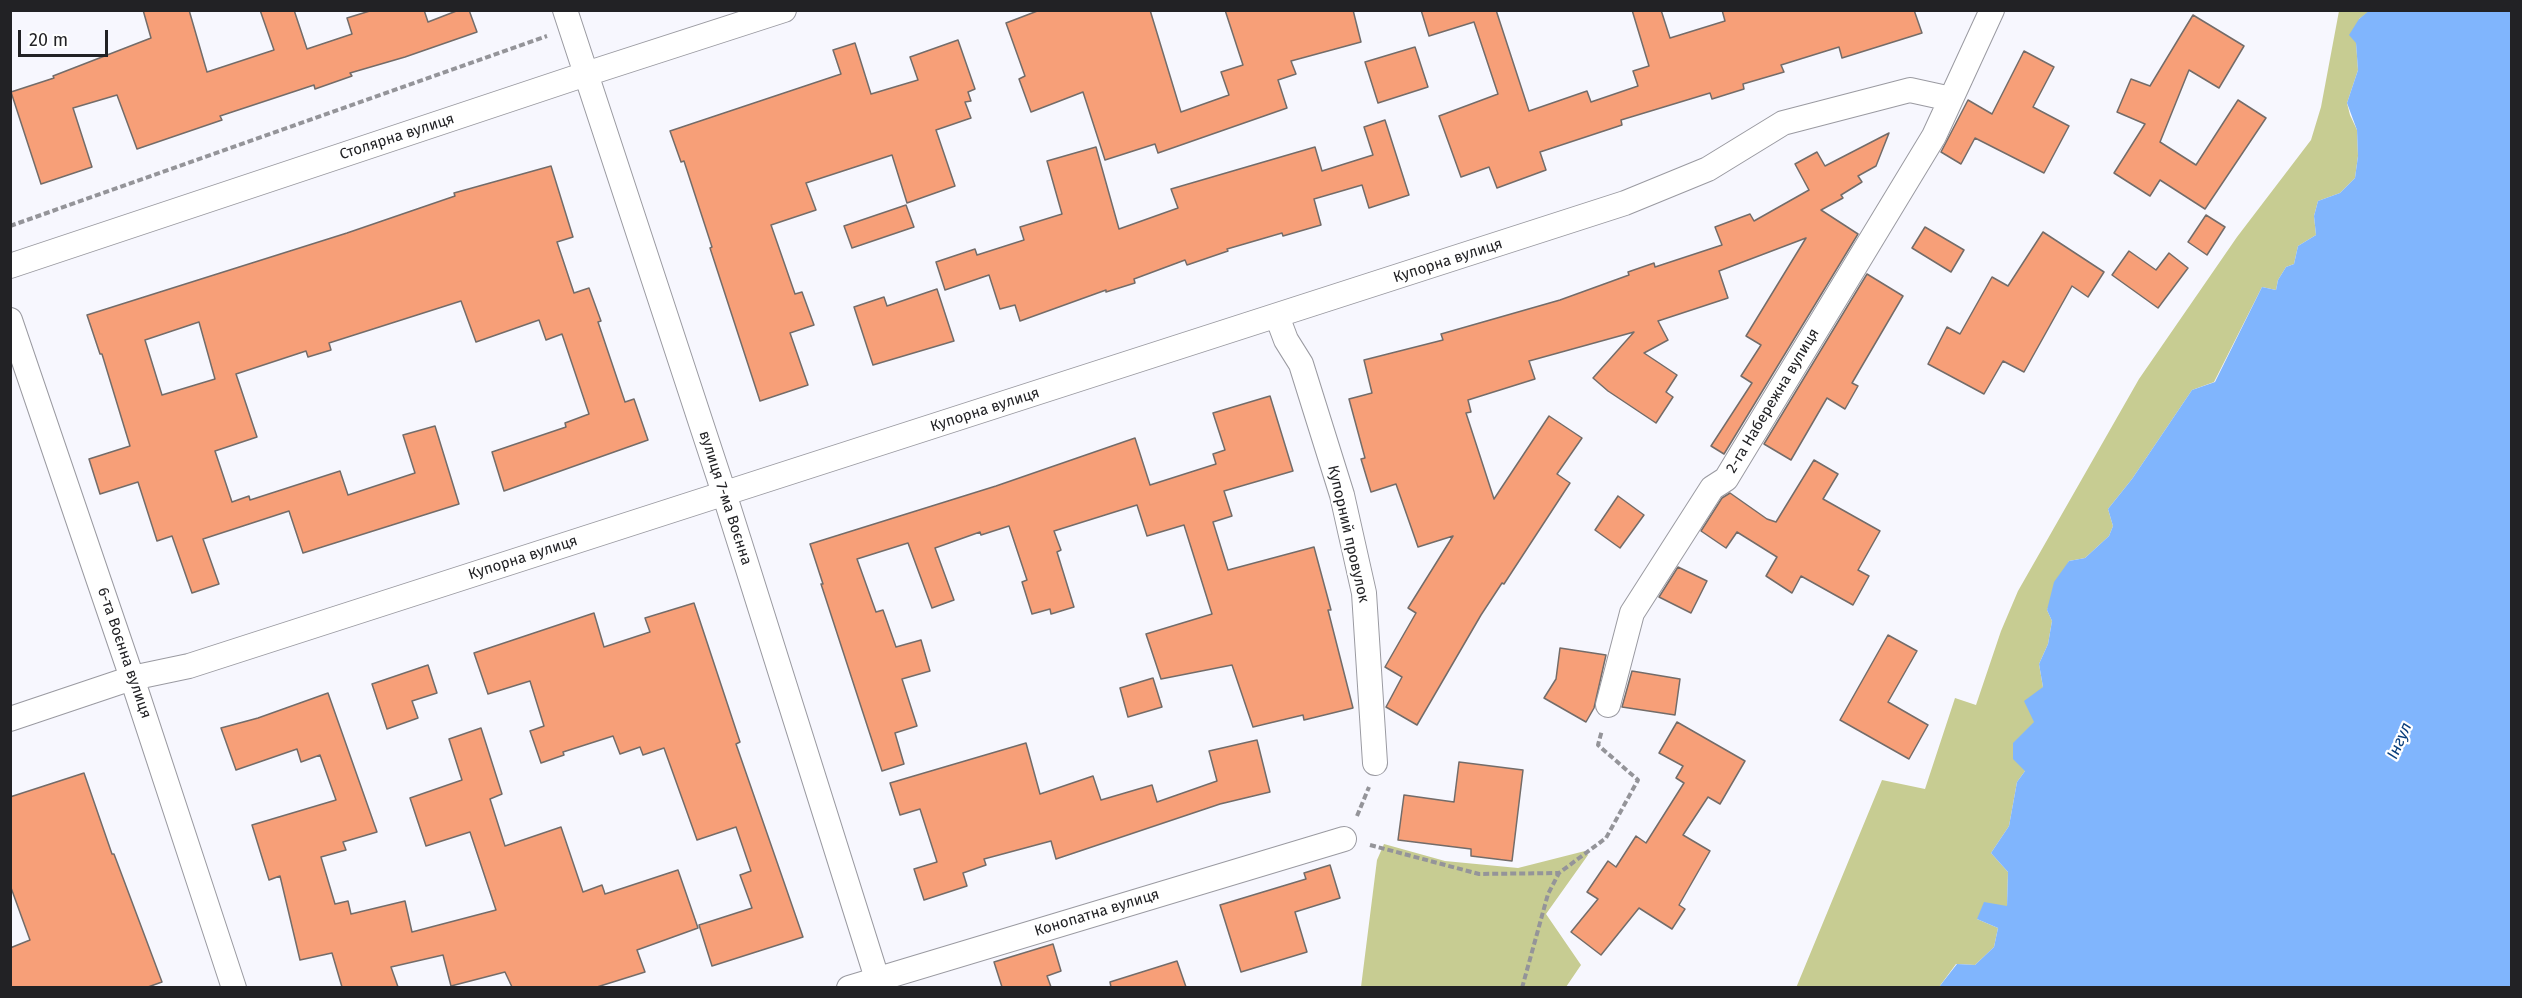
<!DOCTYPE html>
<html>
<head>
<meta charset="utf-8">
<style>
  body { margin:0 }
  #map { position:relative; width:2522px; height:998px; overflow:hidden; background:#f7f7fe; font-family:"Fira Sans",sans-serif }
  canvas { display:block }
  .frame { position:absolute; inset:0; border:12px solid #222225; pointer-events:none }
  .scale { position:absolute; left:18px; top:30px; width:90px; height:27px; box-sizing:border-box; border:3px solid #222225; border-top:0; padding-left:8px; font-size:18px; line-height:21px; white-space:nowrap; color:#222225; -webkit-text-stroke:4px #fff; paint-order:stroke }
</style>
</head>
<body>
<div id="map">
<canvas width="2522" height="998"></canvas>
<div class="frame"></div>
<div class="scale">20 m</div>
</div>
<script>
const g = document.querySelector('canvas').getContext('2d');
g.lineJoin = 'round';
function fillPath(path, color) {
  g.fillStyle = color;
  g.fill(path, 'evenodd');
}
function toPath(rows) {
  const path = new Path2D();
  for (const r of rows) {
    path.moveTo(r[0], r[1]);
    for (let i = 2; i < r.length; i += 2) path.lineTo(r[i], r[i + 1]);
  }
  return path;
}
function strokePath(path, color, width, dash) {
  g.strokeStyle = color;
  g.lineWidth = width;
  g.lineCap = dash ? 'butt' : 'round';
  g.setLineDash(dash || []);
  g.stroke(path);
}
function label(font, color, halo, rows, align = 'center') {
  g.font = font + ' "Fira Sans",sans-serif';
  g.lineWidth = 4.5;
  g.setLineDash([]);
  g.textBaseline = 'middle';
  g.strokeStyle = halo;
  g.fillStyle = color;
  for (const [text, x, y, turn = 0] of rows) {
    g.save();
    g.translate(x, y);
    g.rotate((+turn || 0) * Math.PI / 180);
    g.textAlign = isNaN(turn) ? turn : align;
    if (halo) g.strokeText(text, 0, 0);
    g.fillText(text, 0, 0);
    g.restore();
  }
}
const green = toPath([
  [2339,11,2370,11,2359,19,2356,42,2358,70,2347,103,2350,115,2357,130,2358,156,2355,178,2340,193,2318,201,2314,216,2316,235,2298,246,2294,264,2286,267,2278,280,2276,290,2262,287,2214,382,2192,390,2132,479,2108,509,2113,526,2109,536,2085,558,2069,561,2047,610,2052,621,2048,644,2039,664,2043,687,2025,771,2017,782,2009,826,1991,853,2008,872,2007,906,1977,919,1998,928,1994,947,1975,965,1956,964,1939,987,1796,988,1882,780,1925,789,1955,698,1976,705,2001,631,2018,591,2139,379,2237,237,2311,140,2321,107],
  [1384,844,1445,861,1518,868,1585,851,1588,855,1546,914,1581,965,1566,987,1361,987,1377,860]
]);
const water = toPath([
  [2370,10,2511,11,2511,987,1939,987,1957,964,1975,965,1994,947,1998,928,1977,919,1984,902,2007,906,2008,872,1991,853,2009,826,2017,782,2025,771,2013,759,2013,743,2034,722,2024,701,2043,687,2039,664,2048,644,2052,621,2047,610,2054,582,2069,561,2085,558,2109,536,2113,526,2108,509,2132,479,2192,390,2215,382,2262,287,2276,290,2278,280,2286,267,2294,264,2298,246,2316,235,2314,216,2318,201,2340,193,2355,178,2358,156,2357,130,2347,103,2358,70,2356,43,2349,35,2359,19]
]);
const building = toPath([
  [143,10,189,10,207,72,274,50,260,10,294,10,307,49,352,34,347,18,373,10,424,10,428,22,459,10,469,10,477,32,405,57,350,73,352,76,315,89,314,85,220,116,222,120,137,149,117,95,73,108,92,167,41,184,11,92,54,78,53,76,151,38,143,10],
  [1040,10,1150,10,1181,112,1229,95,1221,72,1243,65,1225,10,1353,10,1361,42,1291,61,1296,74,1278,80,1287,108,1158,153,1155,144,1105,160,1083,92,1031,112,1019,79,1025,76,1006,23,1040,10],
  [1421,10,1496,10,1529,111,1587,91,1591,102,1638,86,1633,71,1649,66,1632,10,1661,10,1670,38,1725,21,1722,10,1914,10,1922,33,1842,58,1839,47,1781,65,1784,72,1743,84,1744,89,1712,99,1710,93,1621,120,1622,125,1540,152,1546,170,1497,188,1489,167,1461,177,1439,116,1498,94,1474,22,1429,36,1421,10],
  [2193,15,2244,46,2219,88,2189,70,2160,142,2196,165,2238,100,2266,118,2205,209,2160,180,2150,196,2114,173,2145,124,2117,112,2131,79,2150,86,2193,15],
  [958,40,975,89,968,92,971,101,965,102,971,118,936,130,955,186,907,203,892,155,806,183,816,210,771,225,795,294,802,292,814,325,790,333,808,385,760,401,710,248,712,247,684,161,681,162,670,131,841,74,833,50,855,43,871,94,918,80,910,57,958,40],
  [1415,47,1428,87,1378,103,1365,62,1415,47],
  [2024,51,2054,67,2033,107,2069,126,2044,173,1975,138,1961,164,1941,152,1968,100,1992,114,2024,51],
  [1385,120,1409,195,1369,208,1362,185,1314,199,1321,225,1283,236,1282,233,1227,249,1228,251,1187,265,1185,260,1134,279,1135,283,1106,292,1106,290,1020,321,1015,305,1000,309,989,275,945,290,936,262,975,249,977,255,1024,240,1020,227,1062,214,1047,161,1096,147,1119,229,1178,208,1171,189,1315,147,1322,171,1373,155,1364,127,1385,120],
  [1889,133,1876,166,1858,176,1862,182,1841,195,1843,198,1821,210,1858,234,1724,454,1711,446,1752,383,1741,376,1761,345,1746,336,1806,238,1719,271,1728,298,1658,321,1668,340,1644,353,1677,375,1666,392,1673,397,1656,423,1608,391,1593,378,1634,332,1529,361,1535,379,1468,400,1471,412,1466,413,1494,499,1549,416,1582,438,1557,474,1570,483,1504,584,1502,583,1481,615,1417,725,1386,707,1402,677,1385,667,1416,613,1408,608,1453,536,1418,547,1396,484,1371,492,1361,459,1365,458,1349,399,1372,393,1364,360,1443,340,1441,334,1560,300,1629,275,1628,272,1654,263,1655,267,1722,245,1715,227,1750,214,1754,221,1809,190,1795,164,1817,152,1825,166,1889,133],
  [551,166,573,237,557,242,574,293,589,288,601,321,598,322,625,402,634,399,648,440,504,491,492,452,566,427,565,423,589,414,562,334,546,340,539,320,476,342,461,301,329,343,331,350,308,357,306,351,236,374,257,437,215,451,232,502,249,496,250,500,340,471,348,495,415,473,403,435,435,426,459,504,303,553,289,511,203,539,219,584,192,593,172,536,157,541,138,482,100,494,89,459,130,446,102,354,100,354,87,315,347,233,455,196,454,193,551,166],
  [199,322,215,379,162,395,145,340,199,322],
  [906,205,914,227,852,248,844,226,906,205],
  [2206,215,2225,227,2207,255,2188,242,2206,215],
  [1925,227,1964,250,1951,272,1912,248,1925,227],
  [2043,232,2104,272,2088,297,2072,286,2024,372,2003,361,1984,394,1928,364,1947,327,1960,334,1992,277,2008,286,2043,232],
  [2129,251,2156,270,2169,253,2188,268,2158,308,2112,275,2129,251],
  [1867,274,1903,296,1852,383,1858,386,1845,409,1827,398,1791,460,1764,444,1867,274],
  [937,289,954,341,873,365,854,307,884,297,887,306,937,289],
  [1270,396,1293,471,1224,491,1232,516,1213,522,1228,570,1314,547,1331,610,1328,610,1353,708,1304,720,1303,715,1253,727,1232,665,1161,679,1146,634,1212,614,1184,525,1147,536,1137,505,1054,531,1061,550,1057,552,1074,607,1051,614,1050,609,1032,614,1022,582,1027,580,1009,526,981,535,980,532,935,548,954,600,932,608,908,543,857,559,876,612,883,610,896,647,921,640,930,671,902,679,917,726,895,733,904,764,882,771,821,584,823,584,810,544,996,486,1135,438,1150,485,1216,464,1213,454,1225,450,1213,413,1270,396],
  [1814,460,1838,474,1823,499,1880,531,1858,570,1869,576,1853,605,1801,576,1792,593,1766,576,1777,557,1737,532,1726,548,1701,531,1722,498,1730,493,1767,519,1776,522,1814,460],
  [1618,496,1644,515,1620,548,1595,530,1618,496],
  [1678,567,1707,581,1691,613,1659,597,1678,567],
  [694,603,740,742,736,744,803,937,712,966,699,925,752,908,740,875,751,871,736,827,697,840,664,748,643,755,640,747,620,754,613,736,563,752,564,755,541,763,530,731,544,726,530,681,488,694,474,653,594,613,604,647,650,632,645,618,694,603],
  [1888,635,1917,651,1888,702,1928,725,1909,759,1840,720,1888,635],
  [1560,648,1606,655,1594,708,1586,722,1544,698,1556,679,1560,648],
  [428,665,437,693,412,701,418,718,387,729,372,684,428,665],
  [1632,671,1680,679,1675,715,1622,707,1632,671],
  [1153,678,1162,707,1128,717,1120,688,1153,678],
  [328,693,377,832,343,842,346,850,321,857,335,904,348,901,351,914,405,901,412,932,496,910,470,832,426,846,410,798,462,780,449,739,481,728,502,794,490,799,505,846,561,827,583,892,602,885,605,894,678,870,698,928,637,950,645,972,597,987,512,987,505,972,451,986,443,955,391,967,398,987,342,987,332,953,300,960,280,876,269,880,252,825,336,800,320,755,301,762,297,749,236,770,221,728,258,718,328,693],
  [1677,722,1745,761,1720,804,1708,797,1683,835,1710,851,1679,905,1685,909,1672,929,1639,908,1601,955,1571,932,1598,899,1587,892,1608,861,1616,867,1636,836,1646,843,1684,783,1676,778,1683,766,1659,753,1677,722],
  [1257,740,1270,792,1220,804,1056,859,1051,841,984,859,986,865,963,873,967,886,924,900,914,869,937,862,920,809,900,815,890,783,1026,743,1040,794,1093,776,1101,800,1152,785,1157,802,1217,781,1209,751,1257,740],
  [1459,762,1523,770,1512,861,1471,856,1471,849,1398,840,1404,795,1454,802,1459,762],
  [84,773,112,854,114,854,162,982,148,987,10,987,10,948,30,940,10,885,10,797,84,773],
  [1330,865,1340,898,1295,912,1307,952,1241,972,1220,905,1306,879,1304,873,1330,865],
  [1053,944,1061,971,1047,976,1051,987,1002,987,994,962,1053,944],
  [1177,961,1186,987,1111,987,1110,982,1177,961]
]);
const path = toPath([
  [10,226,547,36],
  [1357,816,1369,787],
  [1370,845,1479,874,1559,873],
  [1522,988,1548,894,1559,873,1606,838,1638,780,1598,745,1602,730]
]);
const minor = toPath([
  [565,10,724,493,880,988],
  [10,266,586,74,784,10],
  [1277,316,1286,340,1301,364,1342,495,1364,593,1375,763],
  [10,320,132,678,234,988],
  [1608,705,1632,613,1712,488,1726,479,1934,136,1992,10],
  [10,719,132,678,189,666,1625,203,1708,169,1783,123,1910,90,1951,99],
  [849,988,1344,839]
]);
const streetNames = [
  ["Столярна вулиця",397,137,-18],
  ["Купорна вулиця",1448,261,-18],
  ["2-га Набережна вулиця",1773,401,-59],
  ["Купорна вулиця",985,410,-18],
  ["вулиця 7-ма Воєнна",725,498,72],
  ["Купорний провулок",1348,534,77],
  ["Купорна вулиця",523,558,-18],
  ["6-та Воєнна вулиця",124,653,71],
  ["Конопатна вулиця",1097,913,-17]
];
const waterNames = [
  ["Інгул",2400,741,-66]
];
fillPath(green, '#c7cc92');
fillPath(water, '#80b5fd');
fillPath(building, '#f79f78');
strokePath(building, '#736c69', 1.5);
strokePath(minor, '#9a9aa1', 26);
strokePath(path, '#949499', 4, [6, 3]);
strokePath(minor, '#fff', 24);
label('15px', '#222225', '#fff', streetNames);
label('italic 16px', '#093e7c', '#fff', waterNames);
</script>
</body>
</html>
